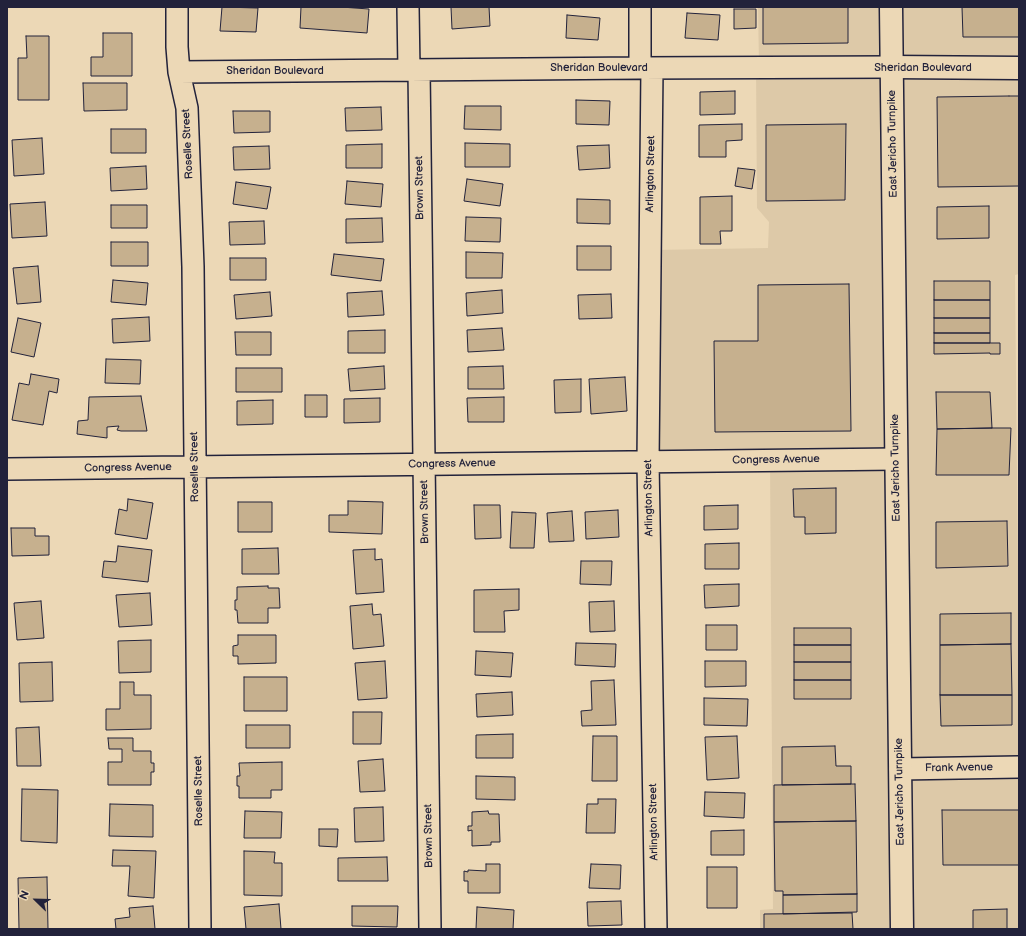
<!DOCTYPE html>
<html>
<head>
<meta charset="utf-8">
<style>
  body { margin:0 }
  #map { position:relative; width:1026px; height:936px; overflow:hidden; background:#ecd8b6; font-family:"Balsamiq Sans",sans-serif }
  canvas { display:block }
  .frame { position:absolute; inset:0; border:8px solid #22223b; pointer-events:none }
  .north { position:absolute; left:16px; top:880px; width:40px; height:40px; -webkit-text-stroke:3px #ecd8b6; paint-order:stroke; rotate:293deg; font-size:11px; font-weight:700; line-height:16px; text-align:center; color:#22223b }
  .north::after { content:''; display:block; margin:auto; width:14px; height:18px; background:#22223b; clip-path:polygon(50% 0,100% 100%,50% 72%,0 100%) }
</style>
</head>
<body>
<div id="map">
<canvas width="1026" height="936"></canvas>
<div class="frame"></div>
<div class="north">N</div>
</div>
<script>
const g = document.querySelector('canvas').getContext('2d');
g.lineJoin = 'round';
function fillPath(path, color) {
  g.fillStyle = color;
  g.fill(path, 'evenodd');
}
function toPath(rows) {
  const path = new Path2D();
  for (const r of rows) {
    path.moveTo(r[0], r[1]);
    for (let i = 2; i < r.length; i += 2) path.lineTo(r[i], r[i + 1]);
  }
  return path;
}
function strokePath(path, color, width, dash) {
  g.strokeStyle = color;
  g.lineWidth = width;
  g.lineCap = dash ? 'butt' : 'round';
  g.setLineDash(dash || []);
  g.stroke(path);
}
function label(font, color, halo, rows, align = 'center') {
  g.font = font + ' "Balsamiq Sans",sans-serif';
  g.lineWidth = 3;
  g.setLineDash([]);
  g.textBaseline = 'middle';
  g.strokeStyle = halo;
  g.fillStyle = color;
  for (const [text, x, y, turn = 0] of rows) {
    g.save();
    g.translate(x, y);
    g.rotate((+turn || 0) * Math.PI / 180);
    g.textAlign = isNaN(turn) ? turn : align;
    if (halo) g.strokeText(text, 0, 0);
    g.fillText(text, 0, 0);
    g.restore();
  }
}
const built = toPath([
  [758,7,1019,7,1019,274,1015,275,1019,670,1019,929,760,929,760,910,773,909,770,459,657,459,654,250,768,248,769,222,757,208,756,66,759,65]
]);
const building = toPath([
  [222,7,258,8,256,32,220,31,222,7],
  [301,7,341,7,369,9,367,33,300,28,301,7],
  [451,7,489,7,490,26,452,29,451,7],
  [763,7,848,7,848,43,763,44,763,7],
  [962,7,1019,7,1019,37,963,37,962,7],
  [734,9,756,9,756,28,734,29,734,9],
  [687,13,720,15,718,40,685,38,687,13],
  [567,15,600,18,598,40,566,38,567,15],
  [103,33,132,33,132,76,91,76,91,57,103,57,103,33],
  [26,36,49,36,49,100,18,100,18,58,27,58,26,36],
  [83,83,127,83,127,110,84,111,83,83],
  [735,91,735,114,700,115,700,92,735,91],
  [1009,96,1019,96,1019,186,938,187,937,97,1009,96],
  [576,100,610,101,609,125,576,124,576,100],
  [465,106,501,106,501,130,464,129,465,106],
  [381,107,382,130,346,131,345,108,381,107],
  [233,111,270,111,270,132,234,133,233,111],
  [742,124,742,140,726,141,726,157,699,157,699,125,742,124],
  [846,124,845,200,766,201,766,125,846,124],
  [111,129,146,129,146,153,111,153,111,129],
  [42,138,44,174,14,176,12,140,42,138],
  [465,143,510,144,510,167,465,167,465,143],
  [382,144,382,168,346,168,346,145,382,144],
  [609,145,610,168,579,170,577,146,609,145],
  [269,146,270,169,234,170,233,147,269,146],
  [146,166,147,189,111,191,110,168,146,166],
  [738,168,755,170,752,189,735,186,738,168],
  [467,179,503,184,500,206,464,201,467,179],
  [347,181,383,184,381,207,345,204,347,181],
  [236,182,271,187,267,209,233,204,236,182],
  [732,196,732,231,720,231,721,244,700,244,700,197,732,196],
  [577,199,610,200,610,224,577,223,577,199],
  [45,202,47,236,12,238,10,204,45,202],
  [111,205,147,205,147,228,111,228,111,205],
  [989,206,989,238,937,239,937,207,989,206],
  [466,217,501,218,500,242,465,241,466,217],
  [382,218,383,242,346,243,346,219,382,218],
  [264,221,265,244,230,245,229,222,264,221],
  [111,242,148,242,148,266,111,266,111,242],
  [577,246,611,246,611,270,577,270,577,246],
  [466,252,503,253,502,278,466,278,466,252],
  [334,254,384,259,381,281,331,275,334,254],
  [230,258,266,258,266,280,230,280,230,258],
  [38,266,41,302,17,304,13,268,38,266],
  [113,280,148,283,146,305,111,302,113,280],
  [934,281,990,281,990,300,934,300,934,281],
  [849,284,851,431,715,432,714,341,758,341,758,285,849,284],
  [502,290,503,313,467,316,466,293,502,290],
  [382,291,384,315,348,317,347,293,382,291],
  [270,292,272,316,236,319,234,295,270,292],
  [611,294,612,318,579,319,578,295,611,294],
  [934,300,990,300,990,318,934,318,934,300],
  [149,317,150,341,113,343,112,319,149,317],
  [18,318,41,323,34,357,11,352,18,318],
  [934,318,990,318,990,333,934,333,934,318],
  [502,328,504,350,468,352,467,330,502,328],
  [385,330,385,353,348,353,348,331,385,330],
  [235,332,271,332,271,355,236,355,235,332],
  [934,333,990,333,990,343,934,343,934,333],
  [934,343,1000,343,1000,354,990,354,990,353,934,354,934,343],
  [106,359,141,360,140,384,105,383,106,359],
  [384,366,385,389,350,391,348,369,384,366],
  [503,366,504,389,468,389,468,367,503,366],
  [236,368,282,368,282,392,236,392,236,368],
  [31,374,59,379,57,393,49,391,43,425,12,420,19,383,29,385,31,374],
  [625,377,627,411,591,414,589,379,625,377],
  [581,379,581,412,555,413,554,380,581,379],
  [936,392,990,392,992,428,937,429,936,392],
  [305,395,327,395,327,417,305,417,305,395],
  [141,396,147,431,121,431,117,430,119,426,107,427,107,438,77,434,78,421,88,420,89,397,141,396],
  [504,397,504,422,468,422,467,398,504,397],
  [380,398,380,422,344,423,344,399,380,398],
  [273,400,273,424,237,425,237,401,273,400],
  [992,428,1011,428,1009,475,936,475,937,429,992,428],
  [836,488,836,533,805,534,805,517,794,517,793,489,836,488],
  [128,499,153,503,147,539,115,534,119,509,127,511,128,499],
  [348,501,383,502,382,534,329,532,329,515,348,515,348,501],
  [238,502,272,502,272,532,238,532,238,502],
  [474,505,500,505,501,538,475,539,474,505],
  [738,505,738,529,704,530,704,506,738,505],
  [618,510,619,537,586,539,585,512,618,510],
  [572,511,574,541,549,542,547,513,572,511],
  [512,512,536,513,534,548,510,548,512,512],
  [1007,521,1008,566,936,568,936,522,1007,521],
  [11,528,35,528,35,536,49,536,49,555,12,556,11,528],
  [739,543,739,569,705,569,705,544,739,543],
  [118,546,152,550,148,582,102,577,104,561,116,562,118,546],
  [278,548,279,574,242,574,242,549,278,548],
  [375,549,375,560,382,559,384,592,356,594,353,550,375,549],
  [581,561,612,561,611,585,580,584,581,561],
  [739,584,739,606,705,608,704,585,739,584],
  [268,586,268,588,279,588,280,608,268,608,268,623,238,623,237,610,235,610,235,600,237,600,237,587,268,586],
  [519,589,519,610,504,611,505,632,474,632,474,590,519,589],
  [150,593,152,625,119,627,116,595,150,593],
  [41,601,44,638,17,640,14,603,41,601],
  [614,601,615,631,590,632,589,602,614,601],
  [372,604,373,615,381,614,384,646,353,649,350,606,372,604],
  [1011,613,1011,644,940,645,940,614,1011,613],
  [706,625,737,625,737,650,706,650,706,625],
  [794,628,851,628,851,645,794,645,794,628],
  [238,635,276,635,276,663,238,664,238,656,233,656,233,646,238,645,238,635],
  [151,640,151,672,119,673,118,641,151,640],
  [576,643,616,644,615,667,575,665,576,643],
  [1011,644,1012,695,940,695,940,645,1011,644],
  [794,645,851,645,851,662,794,662,794,645],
  [476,651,513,653,511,677,475,675,476,651],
  [385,661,387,698,358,700,355,663,385,661],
  [705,661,746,661,746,686,705,687,705,661],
  [52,662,53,701,20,702,19,663,52,662],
  [794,662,851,662,851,680,794,680,794,662],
  [244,677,287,677,287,711,244,711,244,677],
  [614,680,616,725,582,726,581,711,592,710,591,681,614,680],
  [794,680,851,680,851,699,794,699,794,680],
  [120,682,134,682,134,695,151,695,151,729,106,730,106,709,120,709,120,682],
  [512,692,513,715,477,717,476,694,512,692],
  [940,695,1012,695,1012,725,941,726,940,695],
  [704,698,748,699,747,726,704,725,704,698],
  [353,712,382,712,381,744,353,744,353,712],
  [246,725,290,725,290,748,246,748,246,725],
  [39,727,41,766,17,766,16,728,39,727],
  [513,734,513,758,476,758,476,735,513,734],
  [593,736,617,736,617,781,592,781,593,736],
  [737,736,739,778,707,780,705,737,737,736],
  [108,738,133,738,133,751,151,751,151,763,154,763,154,772,151,772,151,785,108,785,108,762,122,762,122,749,109,749,108,738],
  [835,746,836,766,851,766,851,784,782,785,782,747,835,746],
  [383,759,385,791,360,792,358,761,383,759],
  [282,762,282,790,271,790,271,798,239,798,239,786,237,786,237,776,240,776,239,763,282,762],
  [476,776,515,777,515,800,476,799,476,776],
  [855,784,856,821,774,822,774,785,855,784],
  [22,789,58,790,57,843,21,841,22,789],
  [705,792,745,793,744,818,704,816,705,792],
  [598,799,616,799,615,833,586,833,587,804,598,804,598,799],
  [110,804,153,805,153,837,109,836,110,804],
  [383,807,384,841,355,842,354,808,383,807],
  [942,810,1019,810,1019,865,943,865,942,810],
  [245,811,282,812,281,838,244,838,245,811],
  [488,811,489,814,499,814,500,842,491,842,491,845,472,846,472,830,468,831,468,826,472,826,472,812,488,811],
  [856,821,857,894,783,895,783,891,775,891,774,822,856,821],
  [319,829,338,829,337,847,319,846,319,829],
  [744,830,744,855,711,855,711,831,744,830],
  [113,850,156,851,154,898,128,896,130,866,112,866,113,850],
  [244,851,275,852,274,863,282,863,282,896,244,895,244,851],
  [387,857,388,881,338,881,338,858,387,857],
  [486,864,500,864,500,893,468,893,468,881,464,881,464,871,468,872,468,870,486,871,486,864],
  [591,864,621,865,620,889,589,888,591,864],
  [707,867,737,867,737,908,707,908,707,867],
  [47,877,48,929,19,929,18,878,47,877],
  [857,894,857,912,783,914,783,895,857,894],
  [621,901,622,925,588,926,587,902,621,901],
  [279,904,281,929,246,929,244,907,279,904],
  [153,906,155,929,116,929,115,919,130,917,129,908,153,906],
  [352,906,398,906,397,927,352,926,352,906],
  [477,907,514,910,513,929,476,929,477,907],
  [1007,909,1007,929,973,929,973,910,1007,909],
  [852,913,853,929,764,929,764,914,852,913]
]);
const minor = toPath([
  [177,7,177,47,179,72,187,108,193,267,200,929],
  [408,7,409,70],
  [640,7,640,68],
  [652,68,648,462,656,929],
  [419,70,430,929],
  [179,72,640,68,892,67],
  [7,469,896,459],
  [900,769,1019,767]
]);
const tertiary = toPath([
  [892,67,1019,68]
]);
const primary = toPath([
  [891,7,902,929]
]);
const streetNames = [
  ["Sheridan Boulevard",599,68],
  ["Sheridan Boulevard",923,68],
  ["Sheridan Boulevard",275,71],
  ["Roselle Street",188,144,-93],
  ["East Jericho Turnpike",893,144,-91],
  ["Arlington Street",651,174,-89],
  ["Brown Street",420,188,-91],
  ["Congress Avenue",776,460,-1],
  ["Congress Avenue",452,464,-1],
  ["Roselle Street",195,467,-91],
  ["Congress Avenue",128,468,-1],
  ["East Jericho Turnpike",896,468,-91],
  ["Arlington Street",649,498,-91],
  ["Brown Street",425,512,-91],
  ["Frank Avenue",959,768,-1],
  ["Roselle Street",199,791,-91],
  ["East Jericho Turnpike",900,792,-91],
  ["Arlington Street",654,822,-91],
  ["Brown Street",429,836,-91]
];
fillPath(built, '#ddc9a8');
fillPath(building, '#c6b08e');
strokePath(building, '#22223b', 1);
strokePath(minor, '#22223b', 24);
strokePath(tertiary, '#22223b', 25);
strokePath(primary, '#22223b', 25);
strokePath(minor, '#ecd8b6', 21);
strokePath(tertiary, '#ecd8b6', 22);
strokePath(primary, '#ecd8b6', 22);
label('11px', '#22223b', '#ecd8b6', streetNames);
</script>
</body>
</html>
